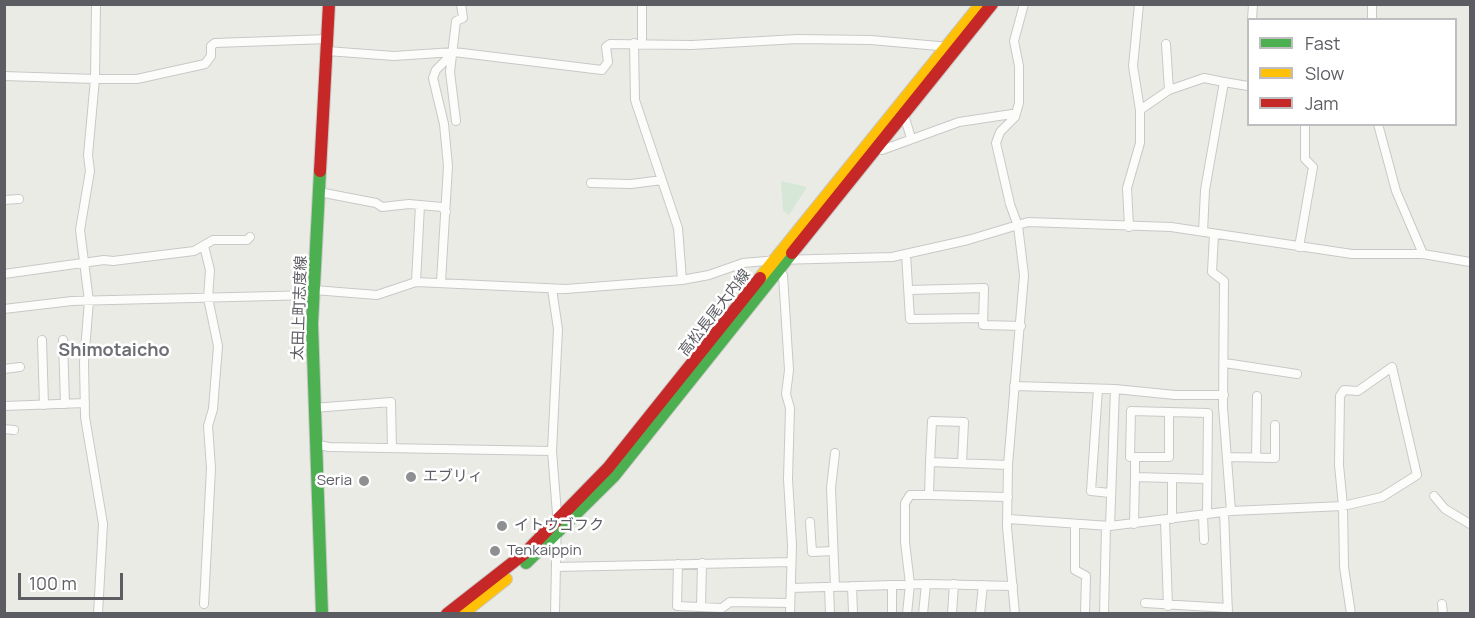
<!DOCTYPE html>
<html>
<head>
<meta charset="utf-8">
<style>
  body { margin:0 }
  #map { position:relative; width:1475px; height:618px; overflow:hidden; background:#ebebe6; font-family:Manrope,sans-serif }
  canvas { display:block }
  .frame { position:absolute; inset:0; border:6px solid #5c5d63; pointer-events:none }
  .legend { position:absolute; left:1247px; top:18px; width:210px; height:108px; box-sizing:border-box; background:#fff; border:2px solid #bebec1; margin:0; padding:8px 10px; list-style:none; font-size:18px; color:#5c5d63 }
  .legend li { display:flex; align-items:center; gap:12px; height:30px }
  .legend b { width:30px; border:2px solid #bebec1 }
  .scale { position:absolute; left:18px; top:573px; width:105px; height:27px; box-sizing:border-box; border:3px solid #5c5d63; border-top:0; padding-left:8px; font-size:18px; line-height:21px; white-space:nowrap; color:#5c5d63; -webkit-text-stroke:4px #fff; paint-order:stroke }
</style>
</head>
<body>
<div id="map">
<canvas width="1475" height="618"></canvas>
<div class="frame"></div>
<ul class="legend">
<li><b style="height:8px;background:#4caf50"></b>Fast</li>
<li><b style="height:8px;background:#ffc107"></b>Slow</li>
<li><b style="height:8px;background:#c62828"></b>Jam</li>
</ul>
<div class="scale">100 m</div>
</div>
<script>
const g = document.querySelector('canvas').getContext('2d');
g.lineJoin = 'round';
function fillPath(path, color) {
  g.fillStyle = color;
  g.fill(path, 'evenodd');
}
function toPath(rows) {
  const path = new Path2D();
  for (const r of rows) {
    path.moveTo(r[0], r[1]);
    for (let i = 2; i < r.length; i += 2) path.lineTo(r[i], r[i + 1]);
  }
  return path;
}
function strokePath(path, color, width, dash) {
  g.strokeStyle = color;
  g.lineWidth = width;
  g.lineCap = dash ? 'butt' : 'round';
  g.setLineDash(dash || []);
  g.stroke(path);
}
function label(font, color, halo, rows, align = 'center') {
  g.font = font + ' Manrope,"Noto Sans JP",sans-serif';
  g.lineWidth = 5;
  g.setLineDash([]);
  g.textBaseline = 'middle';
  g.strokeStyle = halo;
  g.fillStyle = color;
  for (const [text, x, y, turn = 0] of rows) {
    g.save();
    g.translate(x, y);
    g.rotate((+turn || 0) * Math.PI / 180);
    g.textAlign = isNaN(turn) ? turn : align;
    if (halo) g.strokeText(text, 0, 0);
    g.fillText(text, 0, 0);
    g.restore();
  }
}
const green = toPath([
  [781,181,807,187,789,215,783,211]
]);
const street = toPath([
  [96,4,95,79,137,79,205,64,211,56,211,46,215,43,328,39],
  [642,4,642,43],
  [1139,4,1133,66,1140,110],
  [1252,20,1253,4],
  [1372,20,1372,4],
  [634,43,635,100,678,228,682,280],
  [1166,44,1169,90],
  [327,51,394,56,454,52,602,70,608,62,606,47,610,44,692,45,797,39,871,40,950,47],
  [4,76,95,79,88,155,90,171,80,230,89,301,84,362,85,417,103,524,98,614],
  [904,115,911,138],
  [456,121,450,72,456,21,463,18,461,4],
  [1378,124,1396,191,1423,254],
  [878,147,882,150,959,122,1012,114,1015,117],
  [591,183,631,184,662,180],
  [319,192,376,203,382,207,409,204,442,207,446,212],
  [4,200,19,199],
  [1129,227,1127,188,1140,143,1140,110,1169,90,1204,78,1224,82],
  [1203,232,1205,190,1224,82,1248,86],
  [1214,234,1212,272,1224,281,1223,407,1231,511],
  [204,246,210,270,208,298,218,346,213,409,208,426,211,468,204,604],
  [1299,247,1313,167,1305,159,1305,124],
  [906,254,910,319,983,318],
  [779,271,783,275,789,370,786,394,790,408,788,479,792,545,790,614],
  [4,274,104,260,113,261,194,251,213,240,247,240,250,237],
  [416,282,420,205],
  [441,282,448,166,444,124,433,78,436,70,449,57],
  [552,289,558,329,552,451,557,514,555,614],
  [314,290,377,295,416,282,566,289,682,280,709,275,743,263,777,260,892,257,968,240,1028,222,1171,227,1352,254,1423,254,1470,262],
  [909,290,984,288,983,325,1021,326],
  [4,309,72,301,314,295],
  [42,340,44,405],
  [63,340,65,404],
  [1225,363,1297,374],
  [4,369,20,367],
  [1014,386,1115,389,1110,526],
  [1098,389,1091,491,1110,493],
  [1115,389,1175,395,1224,395],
  [4,406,85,403],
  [313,408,391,402,392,448],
  [1169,412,1169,457,1130,457,1131,411,1169,412,1208,413,1207,514],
  [4,429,14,430],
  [314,444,329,447,552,451],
  [835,453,831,488,835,587],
  [1135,457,1135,477,1207,479],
  [1227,457,1275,458,1275,425],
  [1256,458,1257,396],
  [930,462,932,421,964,422,962,463],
  [1434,496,1445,509,1470,524],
  [1008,497,929,495,930,462,1008,465],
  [1224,512,1228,614],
  [1203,515,1204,540],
  [1008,519,1110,526,1231,511,1343,506,1382,497,1417,475,1392,367,1358,391,1344,390,1340,396,1339,465,1343,506,1344,567,1351,614],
  [1172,519,1172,478],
  [1165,520,1168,606],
  [810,522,812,552,833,551],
  [1075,524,1075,570,1086,576,1085,614],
  [1134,524,1135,477],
  [678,564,677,606,722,608,730,602,790,603],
  [556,567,791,562],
  [892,585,892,614],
  [852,586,853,613],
  [829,587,830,613],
  [791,588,927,584,1013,586],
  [1145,603,1228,608],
  [1442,604,1443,614],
  [701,607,702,563],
  [907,614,910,584,905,542,905,503,910,495,929,495],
  [923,614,926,584],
  [952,614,954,584],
  [980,614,983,585],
  [1015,614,1007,527,1008,465,1024,275,1018,226,1010,204,996,143,1000,132,1015,117,1019,103,1019,66,1014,41,1024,4],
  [1104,614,1106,526]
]);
const fast = toPath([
  [320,171,312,324,322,614],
  [526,563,614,476,792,253]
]);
const slow = toPath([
  [760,278,981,4],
  [462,614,506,579]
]);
const jam = toPath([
  [320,171,329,4],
  [792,253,992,4],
  [447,614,525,553,608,468,760,278]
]);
const markers = [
  [411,477,6,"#8e8f91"],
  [364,481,6,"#8e8f91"],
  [502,526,6,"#8e8f91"],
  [495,551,6,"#8e8f91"]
];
const streetNames = [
  ["太田上町志度線",300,308,-88],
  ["高松長尾大内線",715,313,-52]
];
const poiNames = [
  ["エブリィ",423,477],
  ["Seria",352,481,"right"],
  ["イトウゴフク",514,526],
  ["Tenkaippin",507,551]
];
const quarterNames = [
  ["Shimotaicho",114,351]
];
fillPath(green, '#d6e6d7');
strokePath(street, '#c8c8c8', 10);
strokePath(fast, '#c8c8c7', 14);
strokePath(slow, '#c8c8c7', 14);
strokePath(jam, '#c8c8c7', 14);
strokePath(street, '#fcfcfb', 8);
strokePath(fast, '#4caf50', 12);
strokePath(slow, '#ffc107', 12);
strokePath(jam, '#c62828', 12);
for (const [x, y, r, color] of markers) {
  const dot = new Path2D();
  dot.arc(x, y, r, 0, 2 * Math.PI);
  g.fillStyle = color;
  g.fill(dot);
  strokePath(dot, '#fff', 2);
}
label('15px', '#5c5d63', '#fff', streetNames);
label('15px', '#5c5d63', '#fff', poiNames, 'left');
label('bold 18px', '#6d6f75', '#fff', quarterNames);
</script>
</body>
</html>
